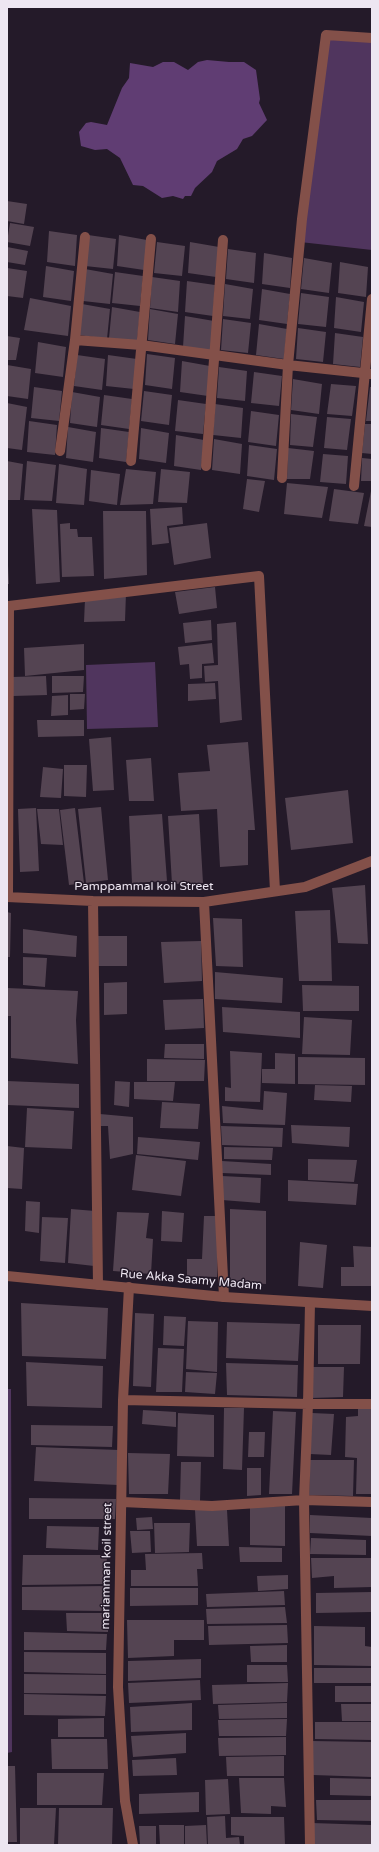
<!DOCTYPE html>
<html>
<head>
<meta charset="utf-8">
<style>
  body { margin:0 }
  #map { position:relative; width:379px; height:1852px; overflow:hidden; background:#241a29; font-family:"Varela Round",sans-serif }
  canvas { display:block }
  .frame { position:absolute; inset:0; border:8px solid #ede6f1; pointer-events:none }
</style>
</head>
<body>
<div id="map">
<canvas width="379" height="1852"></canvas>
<div class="frame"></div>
</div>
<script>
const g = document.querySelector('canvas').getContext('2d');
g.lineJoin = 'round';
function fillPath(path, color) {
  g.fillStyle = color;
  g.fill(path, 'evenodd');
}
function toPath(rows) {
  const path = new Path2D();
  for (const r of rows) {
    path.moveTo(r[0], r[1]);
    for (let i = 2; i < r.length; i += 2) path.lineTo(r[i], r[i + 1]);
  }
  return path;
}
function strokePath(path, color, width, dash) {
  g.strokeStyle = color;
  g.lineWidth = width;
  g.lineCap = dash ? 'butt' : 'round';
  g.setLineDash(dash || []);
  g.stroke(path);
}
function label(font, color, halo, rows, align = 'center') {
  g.font = font + ' "Varela Round",sans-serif';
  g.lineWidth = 3;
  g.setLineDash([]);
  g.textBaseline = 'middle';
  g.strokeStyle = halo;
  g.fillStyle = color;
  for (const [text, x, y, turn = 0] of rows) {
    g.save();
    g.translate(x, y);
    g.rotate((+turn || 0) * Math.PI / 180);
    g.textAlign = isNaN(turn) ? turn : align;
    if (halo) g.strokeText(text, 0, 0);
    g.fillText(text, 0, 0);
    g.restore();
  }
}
const green = toPath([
  [326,35,372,38,372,250,300,242],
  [155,662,158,727,87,729,86,665],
  [7,1389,11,1389,12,1752,7,1753]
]);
const forest = toPath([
  [207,60,229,62,244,62,256,70,260,99,259,103,267,120,252,136,243,139,237,149,217,161,212,172,195,188,191,196,185,196,183,199,173,196,162,198,143,186,133,185,120,158,107,149,95,150,81,146,79,132,86,123,91,122,107,125,122,88,129,78,130,63,153,67,163,62,174,62,188,70,198,62]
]);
const building = toPath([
  [7,201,27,204,24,224,7,221],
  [10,223,34,227,30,246,7,242],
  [49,231,77,235,75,266,47,262],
  [88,235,116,239,113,269,85,266],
  [119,235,147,240,144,270,117,266],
  [157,242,185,246,182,276,154,273],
  [190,242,219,247,216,277,188,273],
  [7,247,28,251,25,265,7,262],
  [228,249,256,253,254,283,226,279],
  [264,253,292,258,290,288,262,284],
  [304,258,332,263,329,293,301,289],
  [340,262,368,267,366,297,338,293],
  [46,266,74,271,71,301,43,297],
  [7,268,27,271,23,298,7,296],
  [85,269,113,274,110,304,83,301],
  [115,272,143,276,140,306,112,303],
  [152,277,180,281,178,312,150,308],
  [187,281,215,285,213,316,185,312],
  [225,284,253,289,250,319,223,316],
  [262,289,290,294,287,324,259,320],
  [301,293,329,297,326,327,298,324],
  [336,297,364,302,361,332,334,328],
  [30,298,71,306,68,336,24,330],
  [82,304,110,309,107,339,79,335],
  [112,307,140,312,137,342,109,338],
  [150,309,178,314,175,344,148,340],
  [185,316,214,321,211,351,183,347],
  [223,319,251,323,248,353,221,350],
  [259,324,287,329,284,359,256,355],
  [298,328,326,332,323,362,296,359],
  [335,333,363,337,360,367,333,364],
  [7,336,20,338,16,360,7,360],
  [38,342,66,347,63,377,35,373],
  [147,354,175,358,172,389,145,385],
  [77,355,105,359,102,390,74,386],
  [108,355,137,359,134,389,106,386],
  [182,361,210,366,208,396,180,392],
  [7,365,31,369,28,399,7,396],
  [219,367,247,371,245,401,217,398],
  [254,372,282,376,279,406,251,403],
  [293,379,322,384,319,414,291,410],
  [331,384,356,386,352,416,327,414],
  [34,387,62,391,59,421,31,418],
  [370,387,372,387,372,421,366,421],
  [144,391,172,395,169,425,141,421],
  [72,392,100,397,97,427,70,423],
  [104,395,132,399,129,429,101,425],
  [178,400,206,404,203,434,175,431],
  [7,403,27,407,22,450,7,448],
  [215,404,243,408,241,438,213,435],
  [251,411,279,415,276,446,248,442],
  [291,414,317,417,313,447,290,445],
  [327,417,351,419,347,450,324,448],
  [29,421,57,425,55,455,27,452],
  [365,424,372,424,372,454,362,453],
  [68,427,96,432,93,462,66,458],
  [101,428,129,432,126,462,99,458],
  [141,428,169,433,166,463,139,459],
  [176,435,204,440,201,470,174,466],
  [214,439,242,444,240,474,212,470],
  [249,445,277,449,274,480,247,476],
  [288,448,314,451,310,479,287,479],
  [323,454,348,456,346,484,320,482],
  [362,458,372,459,372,481,361,481],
  [7,461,23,464,20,500,7,500],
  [27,461,56,465,52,501,24,500],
  [59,464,87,469,84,505,56,503],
  [126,469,156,472,153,504,120,505],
  [161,469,190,472,187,503,158,502],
  [91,470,120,474,117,505,89,501],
  [247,479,265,481,259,512,243,509],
  [287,483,328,487,322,518,284,514],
  [334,489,364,493,358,524,329,521],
  [371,491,372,491,372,527,364,526],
  [182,507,183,524,167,526,169,543,152,545,150,509],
  [32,509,57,510,60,582,36,584],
  [103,511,146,511,147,575,104,579],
  [70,523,70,529,77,529,78,537,92,537,94,576,62,577,60,524],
  [207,523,211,558,174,565,169,528],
  [7,565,8,565,9,584,7,584],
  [215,587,217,608,179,614,175,592],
  [126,593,125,621,84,622,85,599],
  [211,620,212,640,185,643,183,623],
  [236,622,242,720,220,723,218,681,205,682,204,666,218,665,217,624],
  [212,643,214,663,202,664,202,678,190,679,189,664,180,665,178,647],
  [84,644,84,670,25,676,24,648],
  [46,676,47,695,13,696,12,677],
  [52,676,84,676,83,692,52,693],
  [215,683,216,699,188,701,188,684],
  [70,694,85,694,84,709,70,710],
  [68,695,68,715,51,716,52,696],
  [37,720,84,720,84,736,38,737],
  [111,737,114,790,93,791,89,739],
  [248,742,255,830,248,830,248,865,220,867,217,809,181,811,178,773,210,771,207,745],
  [151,758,154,801,129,801,126,760],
  [64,765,87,765,86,797,64,796],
  [43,767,63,769,61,798,40,797],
  [348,790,353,843,291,850,285,798],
  [101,807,108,880,86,883,78,809],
  [36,808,39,871,20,872,18,809],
  [75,808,84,883,69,885,60,810],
  [37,809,59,809,63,845,41,844],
  [162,814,167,881,132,883,129,816],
  [199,814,203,883,172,884,168,816],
  [365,885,368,944,338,943,332,888],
  [330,910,332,981,299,981,295,911],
  [7,912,11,913,10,957,7,957],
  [213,918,242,919,243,967,216,966],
  [23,929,77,936,76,957,23,953],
  [96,936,127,936,127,966,95,966],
  [201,941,202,981,164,983,161,942],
  [23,957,47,958,45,987,23,985],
  [215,972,283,978,282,1003,215,999],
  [127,982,127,1014,104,1015,104,983],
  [302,985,359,986,359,1011,303,1011],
  [7,988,78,991,76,1020,78,1064,11,1058,11,1016,7,1016],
  [203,999,204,1028,165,1030,163,1000],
  [222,1007,300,1012,300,1038,223,1032],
  [304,1017,352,1020,350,1055,302,1054],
  [165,1044,204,1044,204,1059,164,1058],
  [230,1051,262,1053,260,1102,225,1101,225,1087,231,1088],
  [275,1053,295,1054,295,1084,262,1083,262,1069,275,1069],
  [298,1057,365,1058,365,1085,298,1084],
  [147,1059,205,1060,204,1081,147,1081],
  [7,1081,79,1084,79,1108,7,1105],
  [115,1081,130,1082,129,1107,114,1105],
  [134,1082,175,1082,173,1101,134,1099],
  [315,1085,352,1086,351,1102,314,1100],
  [264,1091,287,1093,285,1125,223,1123,222,1106,263,1110],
  [162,1102,200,1104,198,1129,160,1128],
  [27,1108,74,1111,72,1149,25,1147],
  [100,1114,133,1117,133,1154,110,1159,108,1126,99,1126],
  [291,1125,350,1127,349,1147,292,1143],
  [221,1126,283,1128,282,1147,222,1145],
  [138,1137,200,1142,198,1160,137,1154],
  [7,1146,24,1148,22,1189,7,1188],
  [224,1147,273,1148,272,1160,224,1159],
  [136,1155,186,1161,181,1196,132,1190],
  [308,1159,357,1160,354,1182,308,1180],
  [222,1161,271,1164,271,1175,222,1173],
  [222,1176,261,1178,260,1203,222,1200],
  [288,1180,358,1184,356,1205,288,1201],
  [26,1201,40,1202,39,1233,25,1231],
  [71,1209,95,1211,94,1266,68,1263],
  [230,1209,266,1211,266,1284,230,1282],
  [162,1211,184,1213,182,1242,161,1241],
  [117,1212,149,1213,146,1238,153,1239,151,1274,113,1271],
  [204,1216,219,1216,217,1277,187,1276,187,1259,202,1259],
  [42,1217,68,1218,65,1263,40,1261],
  [300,1242,327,1245,323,1288,298,1286],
  [353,1246,372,1247,372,1286,341,1286,341,1267,354,1267],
  [21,1303,108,1308,106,1359,22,1356],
  [135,1313,154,1314,151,1387,133,1386],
  [164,1316,186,1317,184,1346,163,1345],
  [188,1321,218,1322,217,1372,186,1369],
  [227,1322,300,1324,298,1361,226,1358],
  [318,1325,361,1325,360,1364,318,1364],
  [158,1348,184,1349,182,1392,156,1392],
  [26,1362,103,1366,102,1408,27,1406],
  [226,1363,298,1365,297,1397,227,1395],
  [312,1367,344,1367,343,1397,311,1398],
  [186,1372,217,1373,215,1394,185,1392],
  [224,1408,244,1408,242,1470,223,1469],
  [358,1408,372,1408,372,1494,356,1494,357,1458,345,1457,346,1417,358,1416],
  [143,1410,176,1412,176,1427,142,1424],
  [273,1411,296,1412,292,1494,269,1494],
  [178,1413,214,1415,214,1457,177,1456],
  [312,1413,334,1414,331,1455,310,1454],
  [31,1425,113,1426,112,1447,31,1445],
  [249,1432,265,1432,264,1457,248,1457],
  [36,1447,119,1450,118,1485,34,1481],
  [128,1453,170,1454,168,1494,129,1494],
  [310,1460,354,1460,353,1496,309,1495],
  [181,1462,201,1462,200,1501,180,1500],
  [247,1468,261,1468,261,1495,247,1496],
  [29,1498,116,1499,115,1519,29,1519],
  [285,1506,285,1546,250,1545,250,1507],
  [195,1510,227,1510,229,1546,197,1546],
  [310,1515,372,1518,372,1536,310,1533],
  [152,1517,153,1529,137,1530,136,1518],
  [154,1523,190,1523,189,1552,155,1553],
  [47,1526,99,1527,98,1550,46,1548],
  [130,1531,150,1531,151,1552,132,1553],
  [311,1538,366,1540,366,1555,310,1554],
  [239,1547,282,1548,282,1562,240,1562],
  [202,1553,203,1569,157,1569,197,1569,198,1586,131,1586,131,1570,146,1570,145,1554],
  [23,1555,107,1555,106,1584,22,1585],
  [311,1558,372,1558,372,1587,334,1588,334,1576,312,1578],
  [288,1575,288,1589,258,1591,257,1576],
  [106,1586,104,1611,22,1610,22,1587],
  [130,1588,198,1588,198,1605,130,1606],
  [284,1591,285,1605,207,1607,206,1594],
  [372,1592,372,1612,316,1613,316,1593],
  [285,1607,287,1623,207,1624,206,1609],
  [66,1613,108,1613,108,1632,67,1631],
  [127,1620,204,1620,204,1640,174,1640,174,1656,128,1658],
  [287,1625,288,1643,209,1645,208,1626],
  [314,1626,365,1627,365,1646,372,1647,372,1666,314,1665],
  [24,1632,107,1634,106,1650,24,1650],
  [287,1645,287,1662,251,1662,250,1646],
  [24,1652,106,1653,106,1674,24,1672],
  [201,1659,201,1678,128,1681,128,1661],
  [247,1665,287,1665,288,1682,247,1682],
  [314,1668,372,1668,372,1683,314,1683],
  [24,1674,106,1675,106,1694,24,1693],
  [200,1680,201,1700,129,1703,128,1683],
  [288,1683,287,1702,213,1704,212,1685],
  [335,1686,372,1686,372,1702,335,1702],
  [24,1694,106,1696,105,1716,24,1715],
  [192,1703,192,1730,131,1732,130,1707],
  [287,1703,287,1718,219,1719,218,1705],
  [341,1704,372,1704,372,1721,342,1721],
  [104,1718,104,1737,58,1737,58,1719],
  [287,1719,286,1736,219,1736,218,1720],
  [315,1722,372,1722,372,1740,315,1739],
  [186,1733,186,1753,133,1757,131,1736],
  [286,1737,286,1755,219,1756,218,1738],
  [51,1739,107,1739,108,1769,52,1769],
  [312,1741,372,1742,372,1777,313,1775],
  [284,1756,284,1776,227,1776,226,1757],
  [176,1758,177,1775,133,1776,132,1760],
  [7,1766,15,1766,17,1842,7,1842],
  [37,1773,104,1773,102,1805,37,1805],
  [239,1778,284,1778,286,1807,271,1806,271,1814,241,1813],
  [330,1778,372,1779,372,1796,330,1795],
  [228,1779,230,1814,206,1815,205,1780],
  [199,1792,199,1812,139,1814,139,1794],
  [316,1800,372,1800,372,1821,317,1820],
  [20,1808,56,1808,54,1845,20,1845],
  [59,1808,113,1808,112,1845,58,1845],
  [225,1816,226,1838,239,1837,240,1845,208,1845,207,1817],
  [231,1817,284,1817,285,1845,244,1845,244,1836,231,1835],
  [312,1823,372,1825,372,1845,312,1845],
  [159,1825,184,1825,184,1845,160,1845],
  [206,1825,207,1845,185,1845,185,1826],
  [139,1826,156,1826,156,1845,140,1845]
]);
const minor = toPath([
  [75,340,141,345,288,365,372,374],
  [60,451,75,340,85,237],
  [131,461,151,239],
  [206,466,223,240],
  [282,478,288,365,302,219,326,35,372,38],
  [354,486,372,299],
  [7,897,93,901,204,902,305,887,372,861],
  [8,897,9,606,259,576,275,891],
  [93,901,98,1285],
  [204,902,224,1297],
  [129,1287,123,1400,118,1687,125,1801,133,1845],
  [123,1400,308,1404,372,1404],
  [122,1502,212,1506,304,1500,372,1502],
  [310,1845,304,1500,308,1404,310,1303]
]);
const tertiary = toPath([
  [7,1276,224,1297,372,1306]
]);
const streetNames = [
  ["Pamppammal koil Street",144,887],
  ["Rue Akka Saamy Madam",191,1280,5],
  ["mariamman koil street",107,1566,-89]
];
fillPath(green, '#50355e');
fillPath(forest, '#603d73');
fillPath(building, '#544452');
strokePath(minor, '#835049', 10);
strokePath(tertiary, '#835049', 10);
label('12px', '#ede6f1', '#241a29', streetNames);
</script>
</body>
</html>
